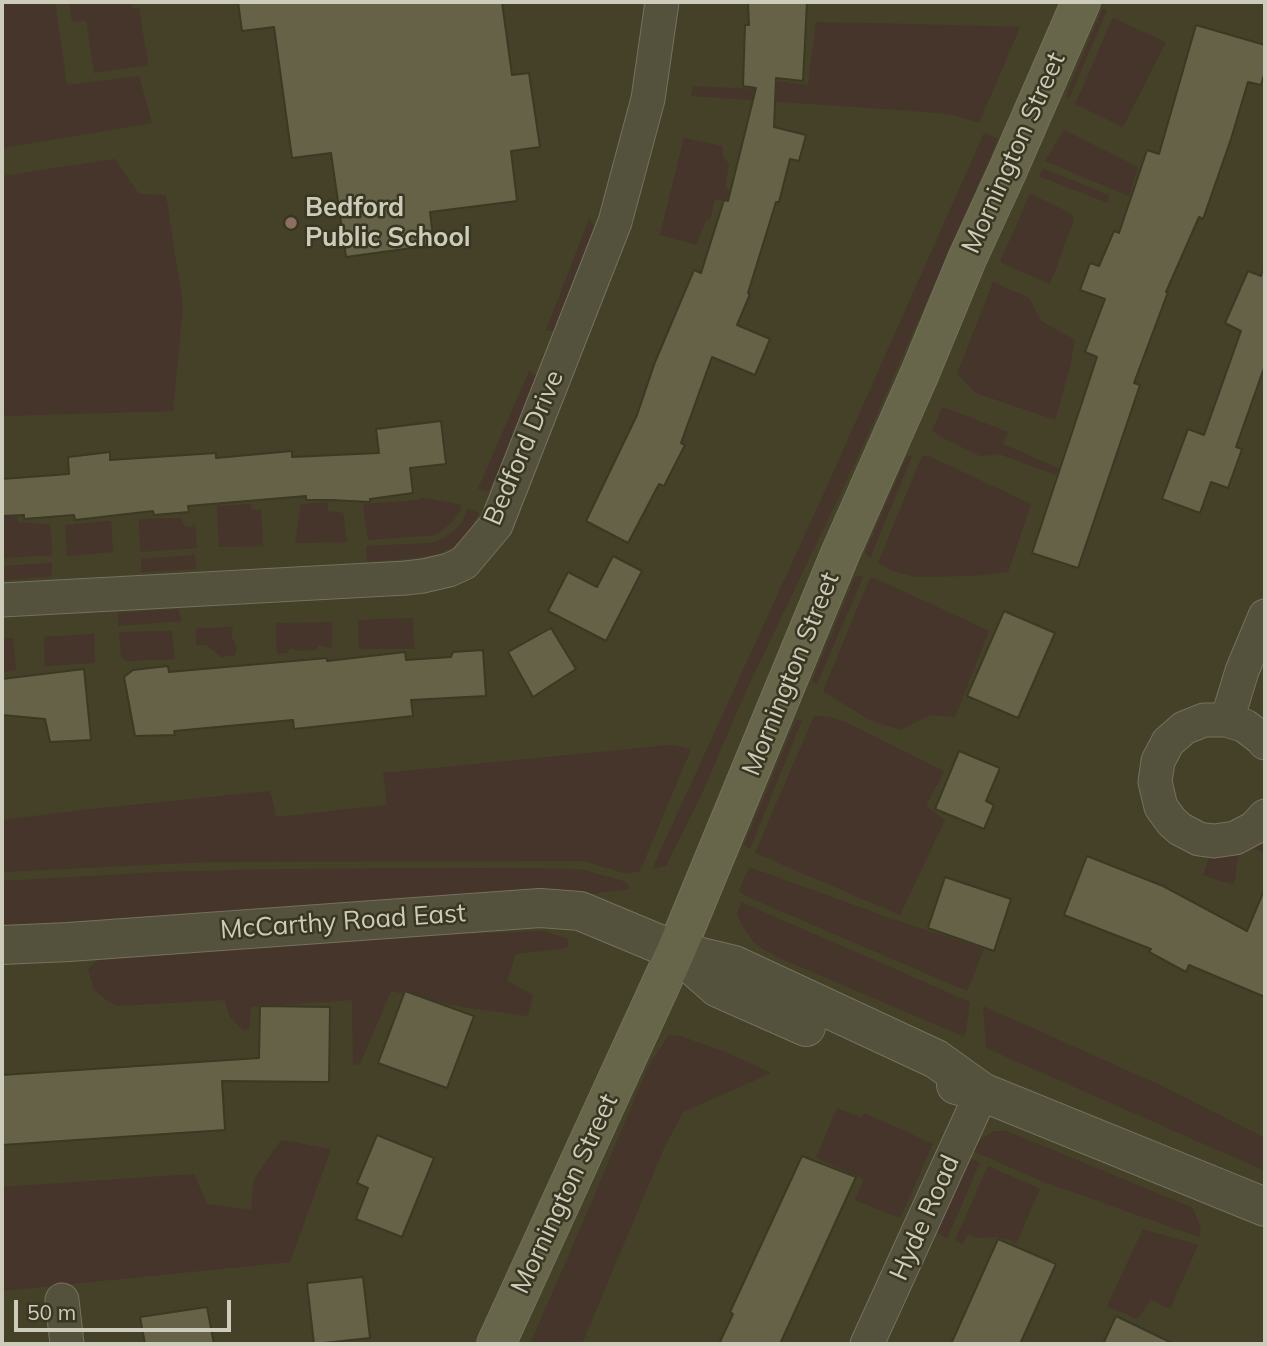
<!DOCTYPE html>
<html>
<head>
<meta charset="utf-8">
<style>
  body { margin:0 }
  #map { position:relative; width:1267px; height:1346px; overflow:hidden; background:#444128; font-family:Mulish,sans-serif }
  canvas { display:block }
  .frame { position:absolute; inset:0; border:4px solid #cdccba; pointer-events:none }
  .scale { position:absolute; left:14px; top:1300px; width:217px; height:32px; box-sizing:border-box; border:4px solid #cdccba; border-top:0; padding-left:9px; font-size:21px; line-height:24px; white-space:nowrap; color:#cdccba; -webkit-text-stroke:5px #393721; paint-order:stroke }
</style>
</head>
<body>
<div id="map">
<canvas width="1267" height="1346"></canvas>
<div class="frame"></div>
<div class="scale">50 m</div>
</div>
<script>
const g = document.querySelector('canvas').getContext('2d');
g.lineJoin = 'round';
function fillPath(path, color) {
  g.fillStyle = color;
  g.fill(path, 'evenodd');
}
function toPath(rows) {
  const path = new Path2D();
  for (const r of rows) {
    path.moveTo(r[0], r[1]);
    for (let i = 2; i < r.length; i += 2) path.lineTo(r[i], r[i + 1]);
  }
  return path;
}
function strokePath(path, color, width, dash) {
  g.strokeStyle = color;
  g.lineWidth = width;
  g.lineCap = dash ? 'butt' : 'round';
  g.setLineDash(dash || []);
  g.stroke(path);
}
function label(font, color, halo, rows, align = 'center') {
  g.font = font + ' Mulish,sans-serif';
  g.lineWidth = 5;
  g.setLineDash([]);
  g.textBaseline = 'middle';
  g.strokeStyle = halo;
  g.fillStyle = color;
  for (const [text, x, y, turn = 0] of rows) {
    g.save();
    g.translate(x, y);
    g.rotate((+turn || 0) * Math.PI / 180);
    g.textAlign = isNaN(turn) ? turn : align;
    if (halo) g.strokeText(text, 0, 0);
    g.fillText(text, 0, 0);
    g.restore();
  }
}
const green = toPath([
  [2,2,55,2,67,85,139,76,152,123,2,148],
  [69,2,131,2,132,8,139,8,148,65,94,73,86,20,72,22],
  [1103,8,1107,10,1069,99,1066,95],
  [1113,18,1166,42,1123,127,1075,104],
  [816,22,871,23,1020,27,979,123,955,115,914,111,691,96,693,86,776,90,778,81,808,85],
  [1064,130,1138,167,1129,196,1045,161],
  [984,133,998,139,862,448,747,689,702,793,666,866,652,869,819,504],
  [684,138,722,146,723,157,729,164,725,186,729,190,766,202,764,210,715,199,710,219,706,220,696,245,660,235],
  [115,159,139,194,166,195,183,306,173,411,2,416,2,176],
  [1043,168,1109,195,1108,203,1039,176],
  [1030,194,1073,214,1073,223,1050,284,1000,262],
  [589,219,597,229,558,332,546,330],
  [993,282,1029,298,1041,321,1075,340,1070,367,1055,420,976,393,957,374],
  [529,371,539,377,489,491,478,489],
  [943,407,1008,432,1003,444,1060,469,1056,475,999,454,980,456,939,436,932,430],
  [907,456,912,456,870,558,865,553],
  [922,456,929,456,1031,504,1008,572,973,576,915,577,893,571,878,563],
  [421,497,462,505,459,513,451,523,435,535,368,540,363,504,420,500],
  [328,502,328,511,343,513,347,542,295,543,301,504],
  [251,504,251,509,261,509,263,546,219,547,217,506],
  [468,508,479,513,468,533,454,546,438,554,415,558,367,562,366,546,429,543,440,540,453,532,463,520],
  [2,517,17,517,19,523,50,524,52,555,2,558],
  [181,518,185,526,191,527,195,524,197,548,140,552,139,519],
  [111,521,113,552,67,556,65,525],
  [195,555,196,569,141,572,141,559],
  [52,563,51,577,2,580,2,566],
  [856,575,863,577,817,684,812,681],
  [870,578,879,580,989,631,955,717,930,715,900,730,868,719,823,691],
  [178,609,182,621,118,626,118,613],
  [413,618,414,649,359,649,358,620],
  [332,622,332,648,318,645,317,650,299,651,290,648,287,653,277,653,276,623],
  [233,627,231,637,237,647,235,655,221,657,207,645,196,645,196,629],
  [172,631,175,659,126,661,121,656,119,632],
  [94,634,95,663,45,666,44,637],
  [13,638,16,670,2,672,2,639],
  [814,716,830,717,846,722,944,771,926,806,945,820,900,915,755,853],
  [796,720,802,720,750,849,744,845],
  [671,745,691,749,640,871,627,874,583,861,562,861,209,862,2,872,2,820,82,810,270,791,276,817,387,805,383,773],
  [1254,837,1265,844,1265,853,1250,847,1238,857,1234,885,1203,875,1212,850],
  [749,867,890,918,984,949,967,991,748,897,739,891],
  [497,868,581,869,626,882,630,889,589,894,2,925,2,881,162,872,273,869],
  [741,902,970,1002,965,1037,779,958,763,949,753,941,742,925,737,914],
  [544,931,568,939,567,948,516,954,507,981,533,995,528,1016,462,1007,391,991,360,1064,353,1065,352,1000,251,1007,249,1030,243,1030,229,1016,225,1000,117,1006,105,999,94,990,88,969,98,960,112,953,412,936],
  [983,1006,1162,1086,1265,1138,1265,1171,986,1048],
  [669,1035,680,1036,728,1053,771,1073,683,1112,664,1148,582,1344,530,1344,596,1192,647,1069],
  [837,1108,862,1118,864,1113,933,1144,900,1218,855,1200,864,1179,816,1158],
  [995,1131,1007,1131,1193,1208,1201,1229,1199,1237,1039,1180,971,1150,981,1139],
  [281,1140,331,1149,290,1262,2,1291,2,1187,194,1174,207,1204,251,1210,254,1179],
  [969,1158,980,1162,947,1239,937,1232],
  [988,1166,1040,1189,1016,1244,1010,1240,996,1237,978,1238,968,1234,962,1244,955,1240],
  [1143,1229,1198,1245,1170,1309,1151,1300,1137,1319,1107,1306]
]);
const building = toPath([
  [238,2,502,2,512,75,529,73,540,147,511,151,517,201,430,212,434,245,346,257,331,153,292,158,274,27,242,31,238,2],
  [748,2,807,2,803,81,776,78,774,127,806,135,799,161,790,159,779,202,776,202,748,293,750,294,737,325,770,339,755,375,712,357,681,443,685,445,664,486,659,484,628,543,586,521,637,415,655,362,694,270,701,273,724,200,728,201,756,88,743,86,745,25,749,25,748,2],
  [1196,25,1265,45,1265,71,1261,85,1248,82,1231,139,1203,219,1199,217,1166,292,1168,292,1134,383,1140,385,1078,568,1032,553,1097,357,1085,352,1105,299,1080,290,1090,263,1099,266,1114,231,1119,233,1147,150,1159,154,1196,25],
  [1248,271,1261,276,1262,272,1265,273,1265,365,1236,447,1242,449,1228,488,1211,482,1200,513,1162,499,1188,429,1204,435,1241,331,1225,323,1248,271],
  [441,421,446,464,410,468,413,493,370,499,370,502,332,500,306,500,306,496,188,506,189,512,154,515,153,511,75,520,74,515,24,519,24,515,2,516,2,479,69,474,68,457,110,452,110,460,216,453,216,458,292,451,292,457,379,453,376,429,441,421],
  [613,556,642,571,606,641,548,611,568,572,597,587,613,556],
  [1004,611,1055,633,1018,718,967,696,1004,611],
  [551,628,576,669,533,697,508,652,551,628],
  [483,650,486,696,411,700,413,716,294,729,293,720,174,731,175,735,135,736,124,677,133,670,168,666,169,672,327,658,327,661,405,652,406,660,451,657,453,652,483,650],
  [84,669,91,740,50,742,45,719,2,715,2,679,84,669],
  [959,751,1000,768,986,801,994,805,984,829,935,809,959,751],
  [1087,856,1163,886,1247,931,1265,888,1265,997,1189,965,1186,972,1149,952,1151,949,1064,915,1087,856],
  [945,877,1011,899,994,951,928,928,945,877],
  [405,991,474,1016,447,1088,378,1063,405,991],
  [260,1006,330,1007,329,1082,222,1081,225,1130,2,1145,2,1075,259,1058,260,1006],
  [377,1135,434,1158,402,1237,356,1219,368,1188,357,1183,377,1135],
  [802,1156,856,1177,780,1344,719,1344,733,1314,730,1312,802,1156],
  [998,1239,1056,1264,1020,1344,951,1344,998,1239],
  [363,1277,370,1338,314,1344,307,1283,363,1277],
  [207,1307,214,1344,145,1344,140,1317,207,1307],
  [1116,1316,1174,1344,1103,1344,1116,1316]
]);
const minor = toPath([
  [2,600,406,578,423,576,449,570,464,563,496,525,615,222,648,99,662,2],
  [1227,720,1242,671,1265,616],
  [1265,743,1262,739,1245,726,1227,720,1204,720,1184,728,1168,742,1158,761,1155,782,1161,807,1172,822,1180,829,1199,839,1214,841,1235,838,1254,828,1265,816],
  [62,1300,67,1344],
  [867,1344,982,1092]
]);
const tertiary = toPath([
  [2,945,69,942,540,908,580,911,676,951,734,965,936,1059,982,1092],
  [683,957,718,988,806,1027],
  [956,1085,982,1092,1265,1207]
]);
const secondary = toPath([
  [496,1344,676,951,840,554,920,373,967,259,1007,172,1081,2]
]);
const markers = [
  [291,223,7,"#8d6e63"]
];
const streetNames = [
  ["Mornington Street",1014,153,-66],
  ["Bedford Drive",524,448,-67],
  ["Mornington Street",791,674,-68],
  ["McCarthy Road East",343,922,-4],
  ["Mornington Street",565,1194,-65],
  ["Hyde Road",925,1218,-66]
];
const poiNames = [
  ["Bedford",305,208],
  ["Public School",305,238]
];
fillPath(green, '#45352a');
fillPath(building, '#666247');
strokePath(building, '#3b3923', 2);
strokePath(minor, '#74725e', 35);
strokePath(tertiary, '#74725e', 40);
strokePath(secondary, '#74725e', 40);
strokePath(minor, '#54513c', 33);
strokePath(tertiary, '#54513c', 38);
strokePath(secondary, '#67654a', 38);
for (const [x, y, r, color] of markers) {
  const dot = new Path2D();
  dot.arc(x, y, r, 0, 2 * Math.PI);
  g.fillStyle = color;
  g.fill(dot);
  strokePath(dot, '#393721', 2.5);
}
label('26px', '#cdccba', '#393721', streetNames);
label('bold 26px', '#cdccba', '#393721', poiNames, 'left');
</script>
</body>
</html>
